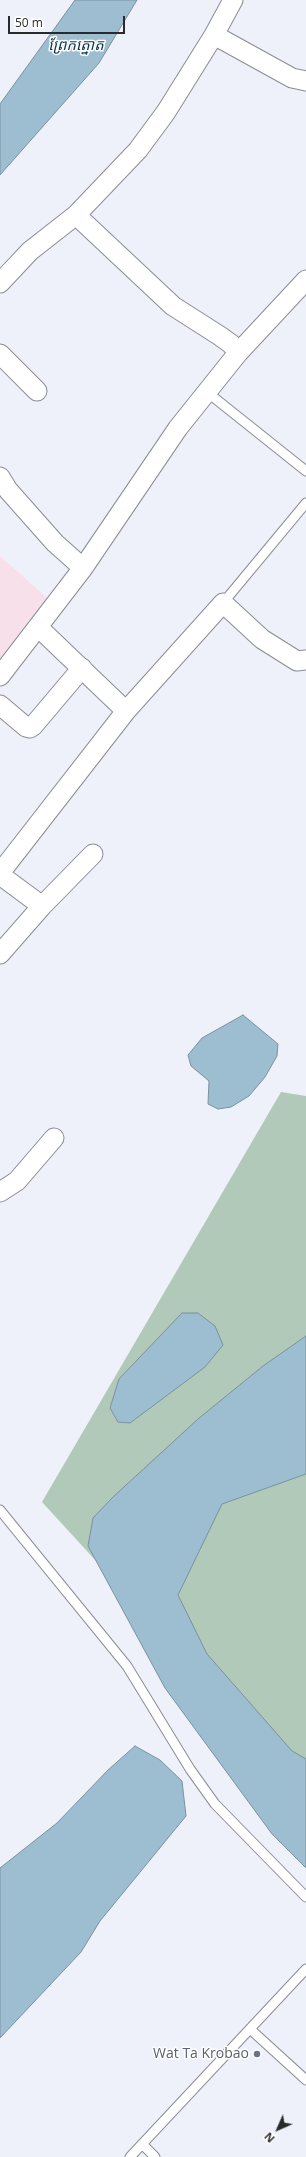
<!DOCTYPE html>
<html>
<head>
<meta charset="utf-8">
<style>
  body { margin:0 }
  #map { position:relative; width:306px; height:2157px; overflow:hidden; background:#eef1f9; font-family:"Open Sans",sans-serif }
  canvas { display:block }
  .north { position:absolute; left:258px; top:2109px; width:40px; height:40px; -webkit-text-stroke:3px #fff; paint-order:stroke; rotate:225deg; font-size:11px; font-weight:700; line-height:16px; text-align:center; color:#282a2c }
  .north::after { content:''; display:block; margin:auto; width:14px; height:18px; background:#282a2c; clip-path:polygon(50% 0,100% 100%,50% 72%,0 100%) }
  .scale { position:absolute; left:8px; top:16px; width:117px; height:18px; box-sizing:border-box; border:2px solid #282a2c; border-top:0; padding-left:5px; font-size:12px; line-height:14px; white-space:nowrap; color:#282a2c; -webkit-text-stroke:3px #fff; paint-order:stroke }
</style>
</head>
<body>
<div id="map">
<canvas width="306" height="2157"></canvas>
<div class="north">N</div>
<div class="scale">50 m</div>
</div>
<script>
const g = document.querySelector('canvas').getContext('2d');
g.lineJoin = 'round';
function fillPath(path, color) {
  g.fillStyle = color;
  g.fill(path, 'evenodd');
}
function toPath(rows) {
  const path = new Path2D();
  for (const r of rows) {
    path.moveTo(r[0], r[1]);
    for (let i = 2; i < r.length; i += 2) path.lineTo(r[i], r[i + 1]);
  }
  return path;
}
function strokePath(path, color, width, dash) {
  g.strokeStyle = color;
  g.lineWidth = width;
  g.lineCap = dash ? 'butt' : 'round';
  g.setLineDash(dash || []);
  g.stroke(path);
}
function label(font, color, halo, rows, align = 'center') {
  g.font = font + ' "Open Sans","Noto Sans Khmer",sans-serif';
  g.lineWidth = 3;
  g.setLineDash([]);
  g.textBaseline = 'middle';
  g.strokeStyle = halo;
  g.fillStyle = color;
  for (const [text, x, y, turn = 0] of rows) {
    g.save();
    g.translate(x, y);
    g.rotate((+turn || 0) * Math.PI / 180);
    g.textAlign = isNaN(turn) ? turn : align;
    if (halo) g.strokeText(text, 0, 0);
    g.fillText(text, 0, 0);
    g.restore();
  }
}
const commercial = toPath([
  [0,556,53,603,0,667]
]);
const green = toPath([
  [281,1092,306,1096,306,1790,42,1502]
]);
const water = toPath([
  [75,0,137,0,99,63,0,175,0,104,75,0],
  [243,1015,278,1044,277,1056,265,1077,249,1096,231,1107,218,1109,208,1104,209,1081,191,1066,188,1055,202,1038,243,1015],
  [182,1313,198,1313,215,1326,223,1345,205,1367,130,1423,118,1422,110,1408,119,1379,182,1313],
  [306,1336,306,1474,222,1504,178,1595,207,1654,292,1751,306,1759,306,1868,272,1834,165,1688,88,1546,93,1518,113,1497,198,1419,263,1366,306,1336],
  [135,1746,160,1760,182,1781,186,1816,100,1921,81,1952,0,2038,0,1868,57,1823,108,1770,135,1746]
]);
const service = toPath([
  [207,392,306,471],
  [223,603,306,503],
  [0,1510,127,1666,190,1769,215,1804,306,1897],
  [250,2029,306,2080],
  [142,2144,155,2157],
  [130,2157,306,1969]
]);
const minor = toPath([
  [214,35,292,78,306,81],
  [76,215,173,306,220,336,231,344,238,353],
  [0,283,30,251,76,215,138,150,166,112,214,35,233,0],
  [0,354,37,391],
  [0,477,8,490,55,543,83,568],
  [38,627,126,711],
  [0,676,83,568,178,428,238,353,306,280],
  [0,705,26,727,30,728,33,726,82,668],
  [0,873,126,711,223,603,262,639,297,661,306,660],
  [0,875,42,906],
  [0,954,42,906,93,854],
  [0,1192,17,1181,54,1138]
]);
const markers = [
  [257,2054,4,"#6b7280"]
];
const worshipNames = [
  ["Wat Ta Krobao",249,2054]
];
const waterNames = [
  ["ព្រែកត្នោត",76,46]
];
fillPath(commercial, '#f8e0eb');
fillPath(green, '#b1c9b8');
fillPath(water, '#9cbed0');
strokePath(water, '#79929f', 1);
strokePath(service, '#898d93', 11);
strokePath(minor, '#898d93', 21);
strokePath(service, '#fff', 9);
strokePath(minor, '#fff', 19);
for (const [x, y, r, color] of markers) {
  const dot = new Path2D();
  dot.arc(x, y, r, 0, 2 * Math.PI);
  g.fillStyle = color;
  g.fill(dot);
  strokePath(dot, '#fff', 1.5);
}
label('14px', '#5b616d', '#fff', worshipNames, 'right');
label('italic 15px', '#0b3a4e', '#fff', waterNames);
</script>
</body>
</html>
